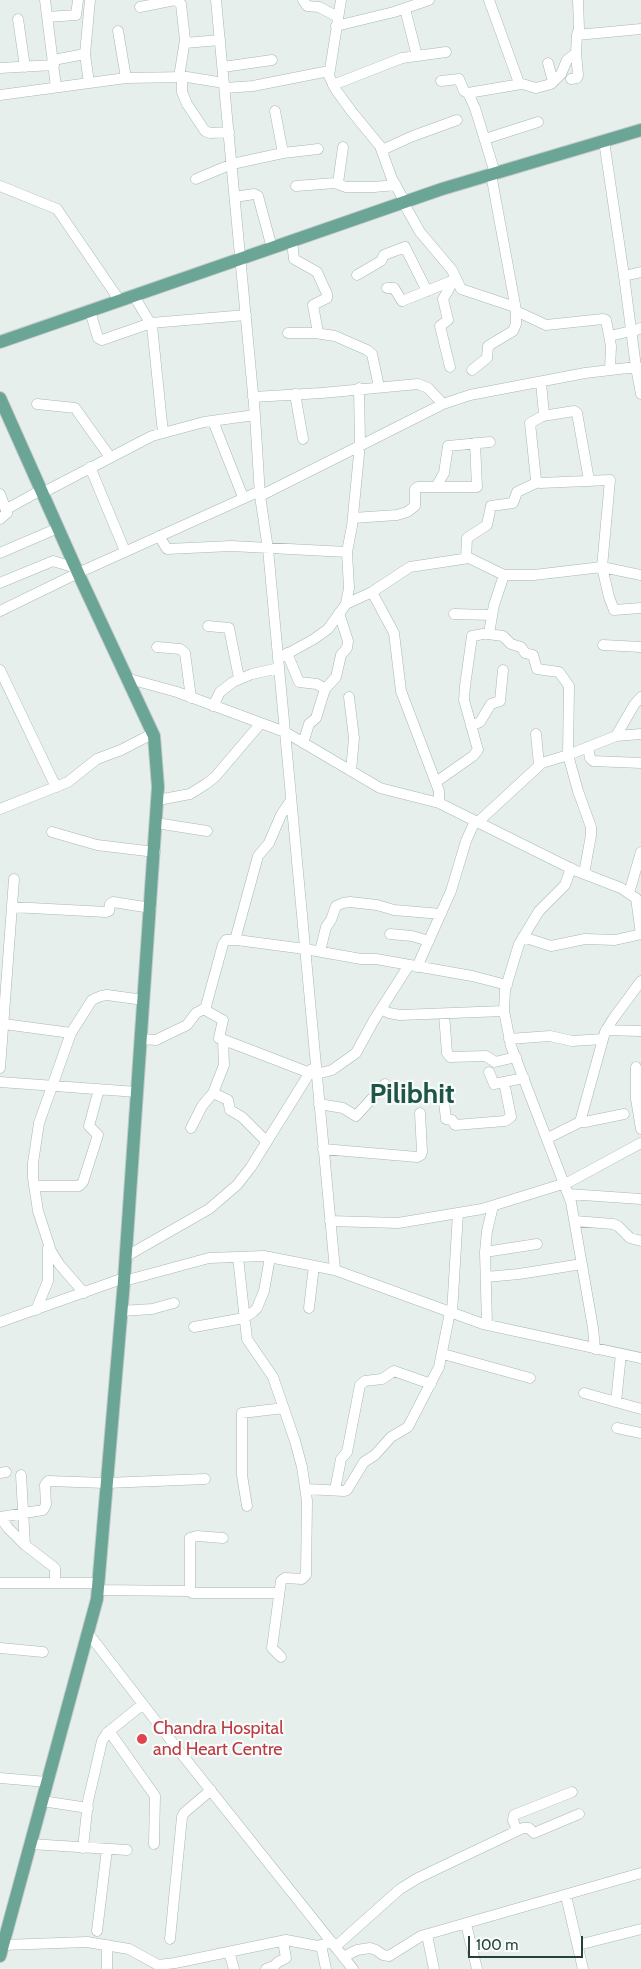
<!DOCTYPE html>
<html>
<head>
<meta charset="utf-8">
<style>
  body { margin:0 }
  #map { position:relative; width:641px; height:1969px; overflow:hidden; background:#e6efeb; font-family:Cabin,sans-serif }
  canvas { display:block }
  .scale { position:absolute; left:468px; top:1936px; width:115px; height:22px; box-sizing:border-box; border:2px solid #24423a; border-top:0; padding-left:6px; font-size:15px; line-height:18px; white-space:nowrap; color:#24423a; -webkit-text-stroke:4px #f7fbf9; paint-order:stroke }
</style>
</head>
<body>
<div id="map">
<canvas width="641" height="1969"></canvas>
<div class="scale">100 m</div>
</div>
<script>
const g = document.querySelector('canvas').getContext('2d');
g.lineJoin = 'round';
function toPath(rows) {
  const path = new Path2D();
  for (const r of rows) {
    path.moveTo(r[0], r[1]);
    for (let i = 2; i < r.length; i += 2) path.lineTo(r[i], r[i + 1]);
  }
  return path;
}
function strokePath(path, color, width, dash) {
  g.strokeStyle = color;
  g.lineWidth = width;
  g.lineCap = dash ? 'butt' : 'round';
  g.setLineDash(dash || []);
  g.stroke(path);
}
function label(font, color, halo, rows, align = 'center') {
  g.font = font + ' Cabin,sans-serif';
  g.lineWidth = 4.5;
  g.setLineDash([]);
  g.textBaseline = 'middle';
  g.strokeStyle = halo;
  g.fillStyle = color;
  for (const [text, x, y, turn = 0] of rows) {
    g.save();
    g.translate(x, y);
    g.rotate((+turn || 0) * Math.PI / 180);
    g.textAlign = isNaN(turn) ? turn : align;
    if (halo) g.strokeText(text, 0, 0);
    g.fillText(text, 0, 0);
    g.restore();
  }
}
const minor = toPath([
  [45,0,56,87],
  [216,0,255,415,260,496,268,549,335,1270],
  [303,0,307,6,319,7,338,17],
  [341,0,329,76,336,90,352,112,380,146,392,179,405,202],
  [489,0,519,83,536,88,551,84,561,74,567,60,576,53,577,35,579,29,578,0],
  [140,7,175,0,181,4,185,40,179,77],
  [405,9,417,56],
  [47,17,76,15,78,0],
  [18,19,25,67],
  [336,26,394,12,429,0],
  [118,31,126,78],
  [577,35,641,29],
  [185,43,220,40],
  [85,54,89,83],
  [53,60,85,54,90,0],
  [548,63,553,82],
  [223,67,272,60],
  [0,68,54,65],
  [182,77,182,92,187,104,205,131,210,133,229,132],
  [571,79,577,78,578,75,576,53],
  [441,81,459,79,464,91,468,93,521,84],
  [333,85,402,58,446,52],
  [225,88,253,86,329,71],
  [468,93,475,108,495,173],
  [0,95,126,78,187,77,224,83],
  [275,111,283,153],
  [485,139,538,122],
  [604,141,624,276,636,367,641,394],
  [382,150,413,136,457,120],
  [196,179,232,164,283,153,318,149],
  [338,183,343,147],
  [0,186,57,209,120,301],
  [296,186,335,183,346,187,374,187,396,185],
  [235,197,254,194,258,196,272,248],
  [403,202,420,232,452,270,461,289,515,307],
  [292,242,294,259,317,272,327,294,327,298,313,305,318,333],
  [357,275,381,261,384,255,405,247,427,291],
  [624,276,641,272],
  [449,282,450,287,443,299,448,320,440,326,450,367],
  [387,288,394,288,402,301,454,280],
  [134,296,152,326,163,433],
  [90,311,98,338,102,340,151,323,246,315],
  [516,311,546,325,603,319,606,320,611,346,610,370],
  [631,332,641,328],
  [288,333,315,333,335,336,367,350,372,354,379,387],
  [610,336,631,331],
  [472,370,487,358,488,346,513,331,516,324,516,310,491,174],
  [541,383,544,414,541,417,530,423,536,480,540,483,610,480,602,567,609,597,614,610,641,608],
  [295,394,303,439],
  [253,397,322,393,418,384,428,388,443,404],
  [37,404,75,408,110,457],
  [543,416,574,411,577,413,589,480],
  [213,421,243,497],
  [90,467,125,551],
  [436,487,444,473,448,446,490,442],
  [42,493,152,436,204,422,255,415],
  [0,494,7,513,0,519],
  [260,496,443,404,470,395,585,373,636,367,641,368],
  [7,509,41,490],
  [353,518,397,515,407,512,415,506,415,489,418,487,477,487,475,443],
  [159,536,167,549,231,546,347,552],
  [0,553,58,528],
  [466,558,467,538,487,525,491,506,513,503,517,492,538,482],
  [0,583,53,561,76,568],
  [372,592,394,633,401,691,439,791,439,803],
  [346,604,349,588,347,552,352,526,360,444,359,388],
  [0,611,78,573,260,491],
  [454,614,492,615],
  [208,626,229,628,239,678],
  [488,634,503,636,511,644,521,647,525,653,533,655,537,669,559,672,569,686,568,755,578,791,591,827,591,835,584,874],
  [603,645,641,647],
  [157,647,180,649,185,653,191,698],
  [287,653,299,682,317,684,325,689],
  [278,659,314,639,328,629,346,604,372,592,410,567,469,558,504,575,534,575,602,567,641,575],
  [0,670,56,787],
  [126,678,177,692,285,732,380,788,439,803,574,870,621,888,641,902],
  [349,697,354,738,351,771],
  [213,706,220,692,233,682,252,674,279,668],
  [471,726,480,722,491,704,500,701,503,670],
  [536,734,539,765],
  [616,736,634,705,641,697],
  [303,743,309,724,316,718,325,689,336,677,341,655,347,648,348,641,339,613],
  [588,747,590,758,593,761,641,763],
  [436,782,473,756,478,750,464,700,465,686,472,636,489,633,494,605,504,575],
  [158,800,190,794,206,784,215,777,261,723],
  [0,809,68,782,97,759,121,750,152,734],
  [478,822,542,763,568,755,616,736,641,734],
  [156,823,207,831],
  [52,832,97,845,155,852],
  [571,868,565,885,539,911,519,944,505,990,504,1011,511,1046,571,1202,593,1328,595,1349],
  [629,893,641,852],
  [636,898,641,934],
  [12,907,106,912,109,911,110,904,113,902,151,908],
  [390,934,412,936,429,941],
  [523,937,551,946,585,939,615,940,641,934],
  [235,940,258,856,269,843,281,815,291,800],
  [320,951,326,927,331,920,336,906,343,903,350,902,377,905,394,910,441,914],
  [417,967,451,891,466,841,475,821],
  [381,1009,389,1013,400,1015,504,1011],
  [444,1014,447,1053,450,1057,486,1056,495,1062,516,1057],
  [4,1024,71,1033],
  [606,1030,640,1031],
  [141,1039,156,1040,187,1025,196,1013,206,1008],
  [509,1039,550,1036,572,1041,603,1039],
  [636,1067,636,1099,641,1129],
  [0,1068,14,879],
  [489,1072,494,1084,524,1078],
  [310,1073,219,1038,223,1020,205,1010,223,944,226,940,237,940,305,949,361,959,376,959,472,976,507,985],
  [317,1074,332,1070,356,1053,374,1020,409,965],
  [0,1082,137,1092],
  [213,1093,228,1100,230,1110,242,1117,267,1142],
  [443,1094,446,1119,452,1120,455,1125,505,1121,511,1117,504,1082],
  [319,1104,343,1108,356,1116,385,1084],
  [580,1122,585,1122,624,1114],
  [191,1128,202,1106,213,1093,224,1065,223,1040],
  [548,1138,580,1122,605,1032,613,1019,641,981],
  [323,1149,417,1157,421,1155,422,1152,420,1113],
  [34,1186,79,1186,83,1182,98,1135,89,1126,99,1089],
  [568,1194,641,1199],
  [330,1221,398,1223,482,1209,569,1182,641,1143],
  [575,1221,613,1224,618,1226,630,1238,641,1241],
  [485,1252,537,1244],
  [125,1257,209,1209,237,1185,251,1167,312,1069],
  [238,1257,247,1339,273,1377,295,1441,302,1467,307,1501,306,1575,302,1579,285,1578,281,1581,272,1648,281,1657],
  [486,1277,519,1274,582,1264],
  [124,1281,209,1258,264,1256,335,1270,483,1324,641,1358],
  [84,1293,59,1264,51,1251,38,1211,33,1178,33,1163,39,1123,71,1033,92,1000,101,996,107,995,144,1000],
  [309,1308,314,1266],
  [36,1310,48,1281,48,1248],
  [121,1311,152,1309,174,1303],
  [452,1313,458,1213],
  [0,1322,124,1278],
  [487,1325,485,1252,487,1231,493,1206],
  [194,1327,244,1318,253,1312,257,1308,264,1291,270,1257],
  [443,1354,530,1378],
  [584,1393,641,1409],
  [616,1402,621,1354],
  [617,1428,641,1433],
  [0,1473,6,1472],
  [21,1475,25,1545],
  [306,1489,344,1491,347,1490,364,1462,375,1455,391,1437,408,1427,439,1367,450,1312],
  [335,1490,341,1459,347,1452,360,1385,365,1381,382,1379,394,1371,431,1384],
  [247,1506,242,1475,242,1413,284,1408],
  [0,1517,43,1510,46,1505,45,1485,48,1481,106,1483,205,1479],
  [0,1517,8,1528,25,1545,55,1568,55,1583],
  [223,1538,197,1536,190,1538,190,1591,192,1593,279,1593],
  [0,1583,98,1583],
  [97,1590,190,1591],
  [88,1633,176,1747,353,1969],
  [0,1648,43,1652],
  [109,1731,155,1796,154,1844],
  [0,1778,47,1782],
  [42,1801,88,1808],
  [517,1831,513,1820,514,1815,572,1792],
  [30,1844,127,1850],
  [83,1848,88,1801,102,1741,107,1733,143,1704],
  [566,1896,583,1969],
  [466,1924,477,1969],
  [97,1931,107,1849],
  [427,1935,434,1969],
  [170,1939,182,1817,184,1813,211,1790],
  [3,1945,87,1942,129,1949,158,1965,175,1963,286,1940,318,1946,332,1942],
  [321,1945,326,1969],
  [578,1945,641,1929],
  [335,1947,400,1889,418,1878,523,1828,529,1828,534,1833,579,1814],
  [229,1952,234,1969],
  [343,1957,357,1950,370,1948,376,1950,383,1955,389,1956,421,1936,641,1873],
  [107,1969,107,1945],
  [266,1969,274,1966,278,1962,286,1958,283,1941]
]);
const major = toPath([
  [0,342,442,189,641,130],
  [0,398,78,573,154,736,158,787,124,1281,97,1599,0,1956]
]);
const markers = [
  [142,1739,6,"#e0444e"]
];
const healthNames = [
  ["Chandra Hospital",153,1729],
  ["and Heart Centre",153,1750]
];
const townNames = [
  ["Pilibhit",412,1095]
];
strokePath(minor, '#a8b8b2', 11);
strokePath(major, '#c2cac8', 14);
strokePath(minor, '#fff', 10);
strokePath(major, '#6aa596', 12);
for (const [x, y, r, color] of markers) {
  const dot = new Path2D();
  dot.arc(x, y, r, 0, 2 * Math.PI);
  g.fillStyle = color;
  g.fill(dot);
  strokePath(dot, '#f7fbf9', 2);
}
label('18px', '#be3a42', '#f7fbf9', healthNames, 'left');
label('bold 28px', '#1f5548', '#f7fbf9', townNames);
</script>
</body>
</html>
